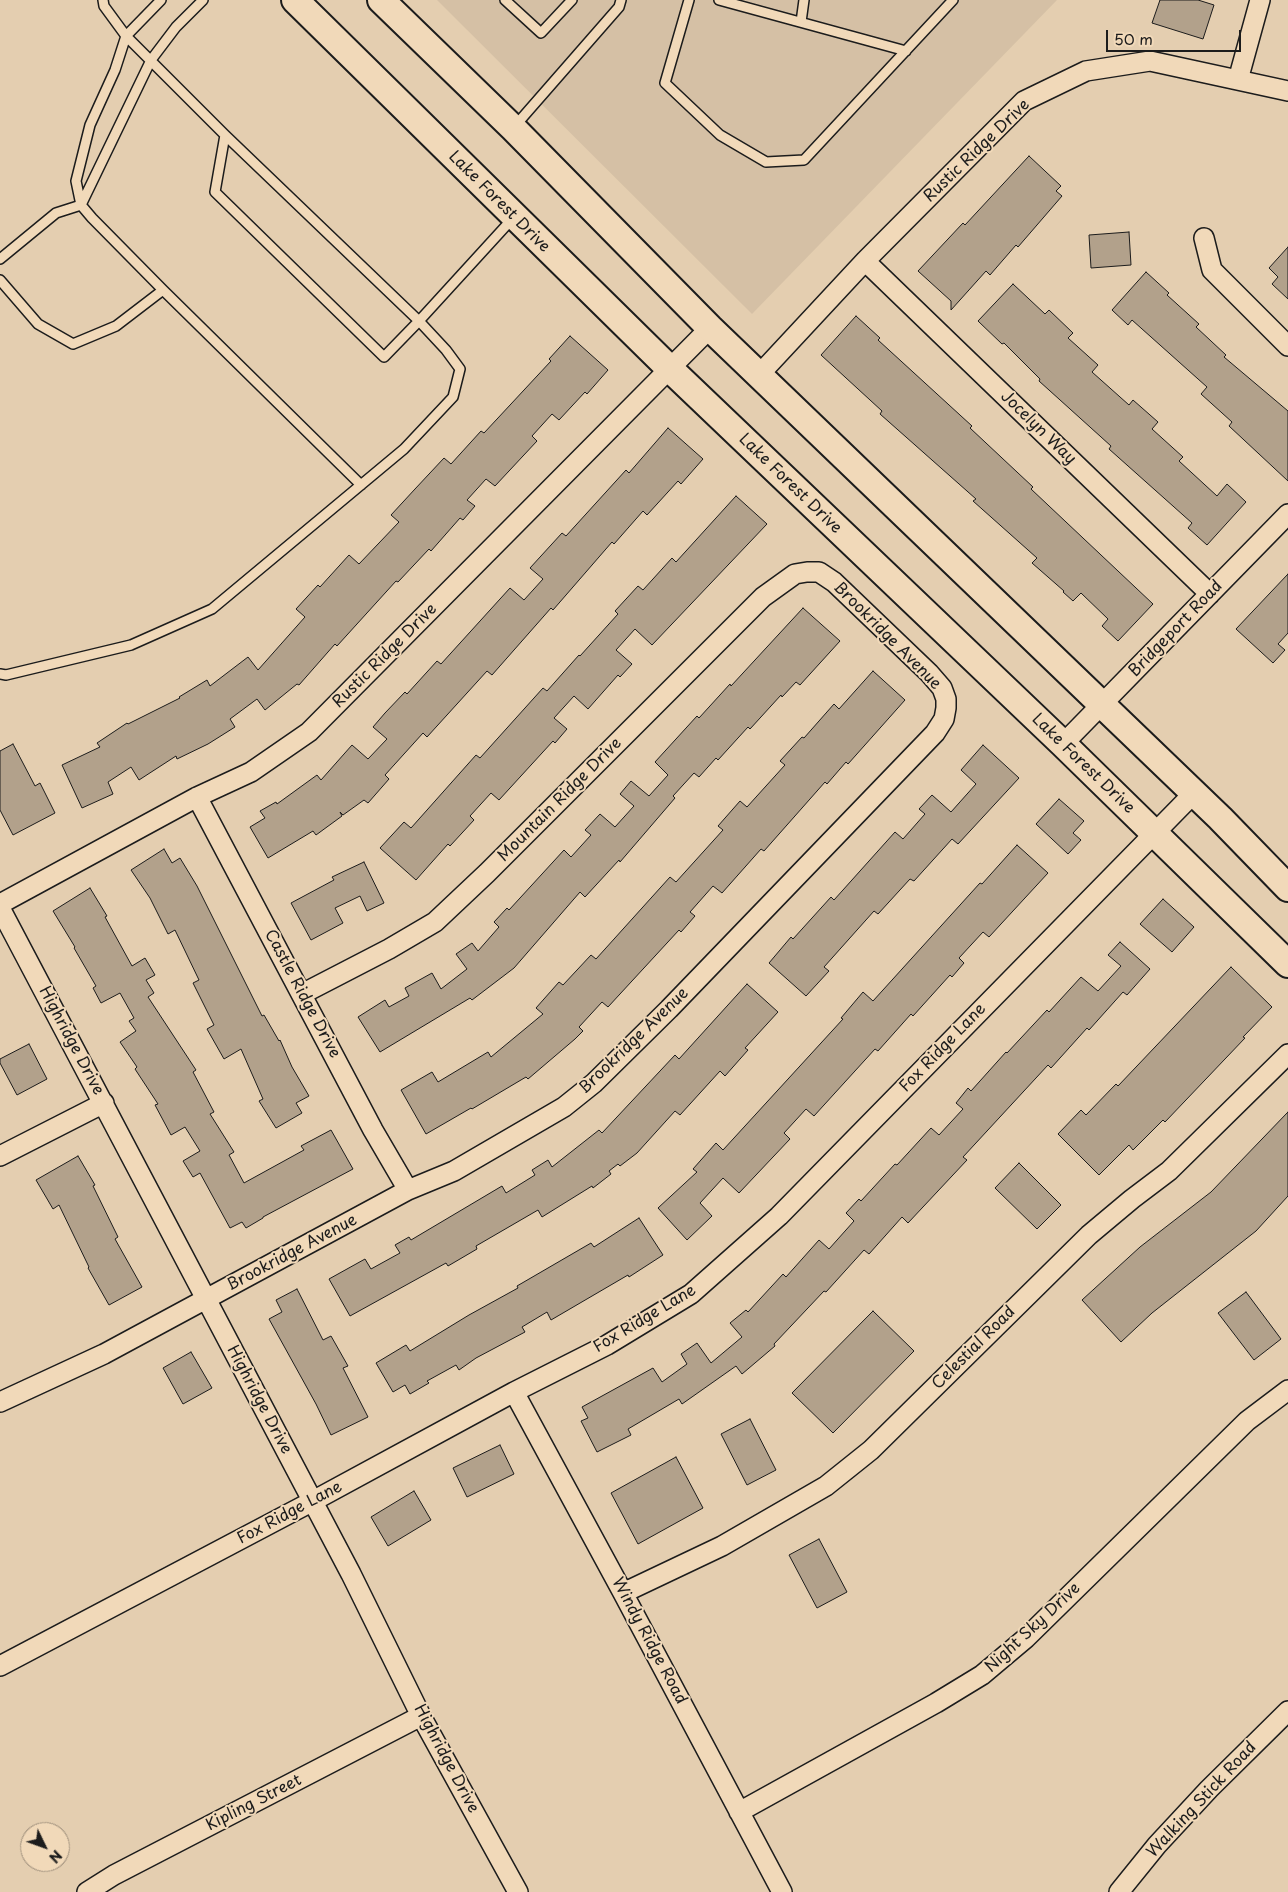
<!DOCTYPE html>
<html>
<head>
<meta charset="utf-8">
<style>
  body { margin:0 }
  #map { position:relative; width:1288px; height:1892px; overflow:hidden; background:#e4ceb0; font-family:"Playpen Sans",sans-serif }
  canvas { display:block }
  .north { position:absolute; left:20px; top:1822px; width:50px; height:50px; box-sizing:border-box; background:#f1d9b9; border:1px solid #9c8d7a; border-radius:50%; rotate:132deg; font-size:14px; font-weight:700; line-height:20px; text-align:center; color:#1c1c1c }
  .north::after { content:''; display:block; margin:auto; width:18px; height:22px; background:#1c1c1c; clip-path:polygon(50% 0,100% 100%,50% 72%,0 100%) }
  .scale { position:absolute; left:1106px; top:30px; width:135px; height:22px; box-sizing:border-box; border:2px solid #1c1c1c; border-top:0; padding-left:6px; font-size:15px; line-height:18px; white-space:nowrap; color:#1c1c1c; -webkit-text-stroke:4px #f1d9b9; paint-order:stroke }
</style>
</head>
<body>
<div id="map">
<canvas width="1288" height="1892"></canvas>
<div class="north">N</div>
<div class="scale">50 m</div>
</div>
<script>
const g = document.querySelector('canvas').getContext('2d');
g.lineJoin = 'round';
function fillPath(path, color) {
  g.fillStyle = color;
  g.fill(path, 'evenodd');
}
function toPath(rows) {
  const path = new Path2D();
  for (const r of rows) {
    path.moveTo(r[0], r[1]);
    for (let i = 2; i < r.length; i += 2) path.lineTo(r[i], r[i + 1]);
  }
  return path;
}
function strokePath(path, color, width, dash) {
  g.strokeStyle = color;
  g.lineWidth = width;
  g.lineCap = dash ? 'butt' : 'round';
  g.setLineDash(dash || []);
  g.stroke(path);
}
function label(font, color, halo, rows, align = 'center') {
  g.font = font + ' "Playpen Sans",sans-serif';
  g.lineWidth = 4;
  g.setLineDash([]);
  g.textBaseline = 'middle';
  g.strokeStyle = halo;
  g.fillStyle = color;
  for (const [text, x, y, turn = 0] of rows) {
    g.save();
    g.translate(x, y);
    g.rotate((+turn || 0) * Math.PI / 180);
    g.textAlign = isNaN(turn) ? turn : align;
    if (halo) g.strokeText(text, 0, 0);
    g.fillText(text, 0, 0);
    g.restore();
  }
}
const built = toPath([
  [437,0,1057,0,752,314]
]);
const building = toPath([
  [1160,0,1198,0,1214,5,1203,39,1152,23,1160,0],
  [1029,156,1061,186,1056,191,1062,196,1018,247,1016,245,990,275,986,271,951,310,951,301,918,271,963,223,965,225,1029,156],
  [1129,232,1131,265,1091,268,1089,235,1129,232],
  [1288,247,1288,299,1272,284,1278,277,1269,268,1288,247],
  [1146,272,1169,293,1167,295,1199,324,1196,327,1226,355,1224,357,1288,411,1288,481,1229,426,1232,422,1201,394,1207,387,1132,320,1128,325,1112,310,1146,272],
  [1013,284,1045,314,1049,310,1073,333,1068,338,1098,365,1092,372,1129,405,1133,400,1158,422,1152,429,1183,457,1179,461,1217,496,1227,484,1246,502,1207,545,1188,528,1192,523,1109,449,1111,446,1039,381,1040,379,1004,343,1002,344,978,321,1013,284],
  [856,316,880,338,878,340,972,426,970,428,1033,487,1031,489,1153,604,1118,641,1102,626,1108,619,1081,593,1073,601,1063,592,1064,591,1032,563,1037,558,973,501,976,499,880,414,882,411,821,355,856,316],
  [570,336,608,370,587,394,585,392,559,420,552,414,532,436,537,441,495,486,486,479,467,500,475,506,463,520,460,518,431,551,429,549,398,582,396,581,337,646,335,644,299,685,297,684,265,710,257,699,230,719,235,727,208,744,177,759,176,756,139,780,131,767,108,782,113,794,82,808,62,765,100,747,97,743,127,723,128,724,180,698,179,697,207,680,210,686,248,657,258,670,305,617,296,609,318,585,320,587,349,555,359,564,399,522,391,515,415,489,444,458,451,464,481,431,484,433,551,361,549,359,570,336],
  [668,428,703,459,681,484,678,481,647,515,643,511,614,544,612,542,553,610,551,608,492,675,487,671,427,737,423,733,385,775,389,779,368,803,364,800,343,815,340,812,342,816,316,835,313,831,268,858,250,827,265,818,260,811,276,802,277,804,317,775,321,780,352,745,368,759,387,739,373,727,385,713,405,692,407,694,437,661,441,664,510,588,524,600,543,579,530,568,562,533,566,536,626,470,629,473,668,428],
  [736,496,767,524,652,645,635,629,616,650,632,664,620,677,618,675,588,709,574,696,554,718,567,729,555,743,553,741,499,800,491,793,470,816,474,820,450,846,448,844,416,880,380,848,404,822,411,828,476,755,480,758,543,688,547,691,579,655,580,656,618,614,615,611,638,586,643,590,672,558,676,562,736,496],
  [1288,574,1288,633,1278,644,1285,650,1273,663,1236,629,1288,574],
  [803,608,840,641,800,685,796,682,782,697,781,695,750,729,748,727,718,760,716,758,699,777,694,773,673,796,675,798,620,862,619,860,585,897,580,892,514,968,472,1000,470,998,380,1052,358,1017,385,1000,389,1007,409,996,405,988,432,973,441,989,467,969,456,954,472,943,478,951,499,927,494,922,507,908,509,910,564,850,571,857,591,835,585,830,600,814,615,827,634,806,620,794,631,781,649,796,668,775,655,762,697,716,699,718,730,684,731,686,803,608],
  [873,671,905,700,848,764,846,762,827,784,825,782,764,851,761,849,722,893,713,886,690,912,695,916,681,932,679,930,608,1007,602,1002,579,1027,583,1031,575,1039,528,1079,526,1077,472,1109,471,1108,426,1134,401,1090,432,1072,438,1082,488,1052,491,1057,543,1014,536,1008,559,982,563,985,591,955,596,959,670,877,676,882,723,830,718,826,740,801,747,807,785,765,780,761,802,737,804,738,834,704,839,709,873,671],
  [13,744,35,786,40,783,55,813,13,835,0,810,0,751,13,744],
  [983,745,1019,778,958,844,952,839,914,881,910,879,878,914,874,911,824,967,829,971,806,996,769,963,791,937,793,939,831,897,834,900,895,832,903,839,925,814,919,809,932,795,951,812,976,784,961,770,983,745],
  [1059,799,1084,821,1073,833,1081,840,1068,854,1036,824,1059,799],
  [1017,845,1048,873,989,937,983,932,959,958,964,963,952,977,950,975,913,1016,911,1014,878,1051,875,1049,814,1116,806,1109,784,1133,790,1139,739,1193,723,1178,700,1203,712,1216,687,1240,658,1208,697,1172,693,1169,716,1143,723,1150,843,1019,841,1018,863,992,873,1001,980,883,982,884,1017,845],
  [164,849,172,863,180,858,197,886,262,1016,264,1015,279,1041,280,1040,292,1067,309,1096,296,1103,302,1113,276,1128,259,1101,263,1099,241,1049,224,1059,207,1029,214,1025,193,983,199,980,175,930,168,934,150,898,131,870,164,849],
  [364,862,384,903,367,911,360,896,335,908,343,923,311,940,291,903,334,880,332,877,364,862],
  [90,888,107,916,105,917,132,966,145,958,155,975,146,980,154,993,148,997,196,1070,193,1072,214,1112,210,1114,234,1152,229,1155,244,1183,304,1150,301,1146,331,1130,353,1169,263,1217,263,1218,246,1228,242,1222,230,1228,200,1173,193,1177,183,1161,200,1151,185,1127,171,1135,155,1105,158,1104,135,1069,137,1067,120,1042,136,1031,129,1021,134,1018,120,993,101,1003,93,988,96,986,74,948,75,947,53,911,90,888],
  [1163,899,1194,927,1172,952,1140,924,1163,899],
  [1120,942,1150,969,1127,995,1123,992,1089,1030,1087,1028,1051,1068,1048,1065,963,1157,967,1160,908,1223,902,1217,869,1254,864,1250,826,1292,824,1291,774,1344,775,1346,742,1374,736,1366,682,1404,679,1399,628,1429,631,1435,597,1452,581,1421,588,1418,582,1407,653,1368,662,1382,687,1364,681,1354,697,1343,711,1363,742,1337,730,1323,746,1310,748,1312,783,1274,786,1277,819,1240,829,1249,854,1221,846,1213,859,1199,861,1201,895,1164,897,1165,931,1128,939,1135,963,1109,956,1103,968,1088,971,1091,1006,1052,1007,1053,1047,1010,1049,1012,1081,977,1098,991,1121,966,1108,955,1120,942],
  [1231,967,1272,1007,1243,1037,1245,1038,1165,1122,1163,1120,1133,1150,1129,1145,1099,1175,1058,1134,1081,1110,1086,1115,1116,1084,1118,1086,1231,967],
  [747,984,778,1012,745,1048,748,1050,725,1076,720,1071,680,1115,675,1111,637,1153,620,1166,618,1164,609,1171,611,1174,593,1188,592,1186,542,1217,538,1210,476,1246,477,1249,448,1266,446,1263,350,1316,329,1279,365,1259,371,1269,400,1253,395,1245,409,1237,411,1240,502,1186,506,1193,535,1175,532,1170,548,1160,552,1167,599,1130,602,1133,675,1055,679,1059,747,984],
  [29,1044,47,1079,17,1095,0,1063,0,1059,29,1044],
  [1288,1112,1288,1196,1256,1231,1152,1313,1121,1342,1082,1300,1140,1247,1211,1192,1288,1112],
  [78,1156,95,1185,93,1186,118,1237,115,1239,142,1287,109,1305,88,1268,89,1267,59,1205,53,1209,36,1180,78,1156],
  [1019,1163,1061,1205,1037,1229,995,1188,1019,1163],
  [639,1218,663,1255,629,1277,628,1275,551,1320,547,1312,522,1327,525,1332,476,1358,459,1370,456,1365,427,1381,429,1383,410,1394,405,1385,393,1392,376,1363,406,1345,410,1351,469,1315,518,1288,517,1286,591,1243,594,1247,639,1218],
  [297,1289,323,1340,331,1336,348,1366,343,1368,368,1417,331,1435,316,1404,269,1319,282,1312,276,1300,297,1289],
  [1246,1292,1281,1339,1254,1360,1218,1313,1246,1292],
  [873,1311,914,1351,833,1433,792,1393,873,1311],
  [191,1352,212,1388,183,1404,163,1368,191,1352],
  [750,1419,776,1470,747,1485,721,1434,750,1419],
  [500,1445,514,1474,467,1497,453,1468,500,1445],
  [676,1457,703,1508,638,1544,611,1493,676,1457],
  [414,1491,431,1520,388,1546,371,1517,414,1491],
  [819,1539,847,1592,817,1608,789,1555,819,1539]
]);
const service = toPath([
  [103,0,104,6,126,36,225,135,419,321,384,357,215,192,225,135],
  [505,0,541,33,572,0],
  [689,0,665,83,720,135,766,162,804,160,953,0],
  [719,0,906,51],
  [801,22,804,0],
  [515,126,619,7,621,0],
  [81,205,151,60,176,27,203,0],
  [81,205,76,181,90,125,115,70,126,36,161,0],
  [0,259,56,213,81,205,92,218,163,290,361,485],
  [0,280,38,324,73,344,116,326,163,290],
  [0,674,6,675,131,645,212,609,404,449,453,397,460,369,446,350,419,321,514,217]
]);
const minor = toPath([
  [1238,80,1260,0],
  [1204,238,1212,270,1288,346],
  [865,261,1210,594],
  [758,376,865,261,1024,101,1086,71,1150,61,1288,91],
  [1063,744,1288,514],
  [197,797,373,1130,408,1190],
  [0,904,197,797,251,772,309,732,710,328],
  [0,908,351,1574,421,1716,518,1892],
  [0,1156,104,1103],
  [514,1392,623,1593,782,1892],
  [0,1402,104,1354,408,1190,454,1171,564,1107,594,1083,669,1009,935,733,944,719,946,708,946,699,942,688,929,673,834,582,819,572,807,572,795,574,763,597,487,873,435,922,389,949,302,994],
  [623,1593,722,1546,826,1486,871,1450,1089,1235,1132,1199,1169,1171,1288,1054],
  [0,1666,313,1501,514,1392,607,1345,691,1294,779,1216,1194,793],
  [739,1812,936,1703,982,1675,1026,1638,1247,1421,1288,1390],
  [87,1892,114,1875,421,1716],
  [1119,1892,1157,1845,1209,1789,1288,1711]
]);
const secondary = toPath([
  [295,0,670,369,1063,744,1288,964],
  [381,0,513,128,710,328,1220,818,1288,888]
]);
const streetNames = [
  ["Rustic Ridge Drive",977,151,-44],
  ["Lake Forest Drive",499,202,45],
  ["Jocelyn Way",1038,428,44],
  ["Lake Forest Drive",790,484,44],
  ["Bridgeport Road",1176,629,-46],
  ["Brookridge Avenue",887,636,45],
  ["Rustic Ridge Drive",385,656,-45],
  ["Lake Forest Drive",1083,764,44],
  ["Mountain Ridge Drive",560,800,-45],
  ["Castle Ridge Drive",302,994,62],
  ["Highridge Drive",71,1041,62],
  ["Brookridge Avenue",634,1041,-44],
  ["Fox Ridge Lane",943,1048,-46],
  ["Brookridge Avenue",292,1253,-28],
  ["Fox Ridge Lane",645,1319,-31],
  ["Celestial Road",974,1348,-45],
  ["Highridge Drive",259,1400,62],
  ["Fox Ridge Lane",290,1513,-28],
  ["Night Sky Drive",1033,1628,-43],
  ["Windy Ridge Road",649,1641,62],
  ["Highridge Drive",446,1759,62],
  ["Walking Stick Road",1202,1800,-47],
  ["Kipling Street",254,1803,-27]
];
fillPath(built, '#d5c0a5');
fillPath(building, '#b2a18b');
strokePath(building, '#1c1c1c', 1);
strokePath(service, '#1c1c1c', 12);
strokePath(minor, '#1c1c1c', 22);
strokePath(secondary, '#1c1c1c', 30);
strokePath(service, '#f1d9b9', 9);
strokePath(minor, '#f1d9b9', 19);
strokePath(secondary, '#f1d9b9', 26);
label('16px', '#1c1c1c', '#f1d9b9', streetNames);
</script>
</body>
</html>
